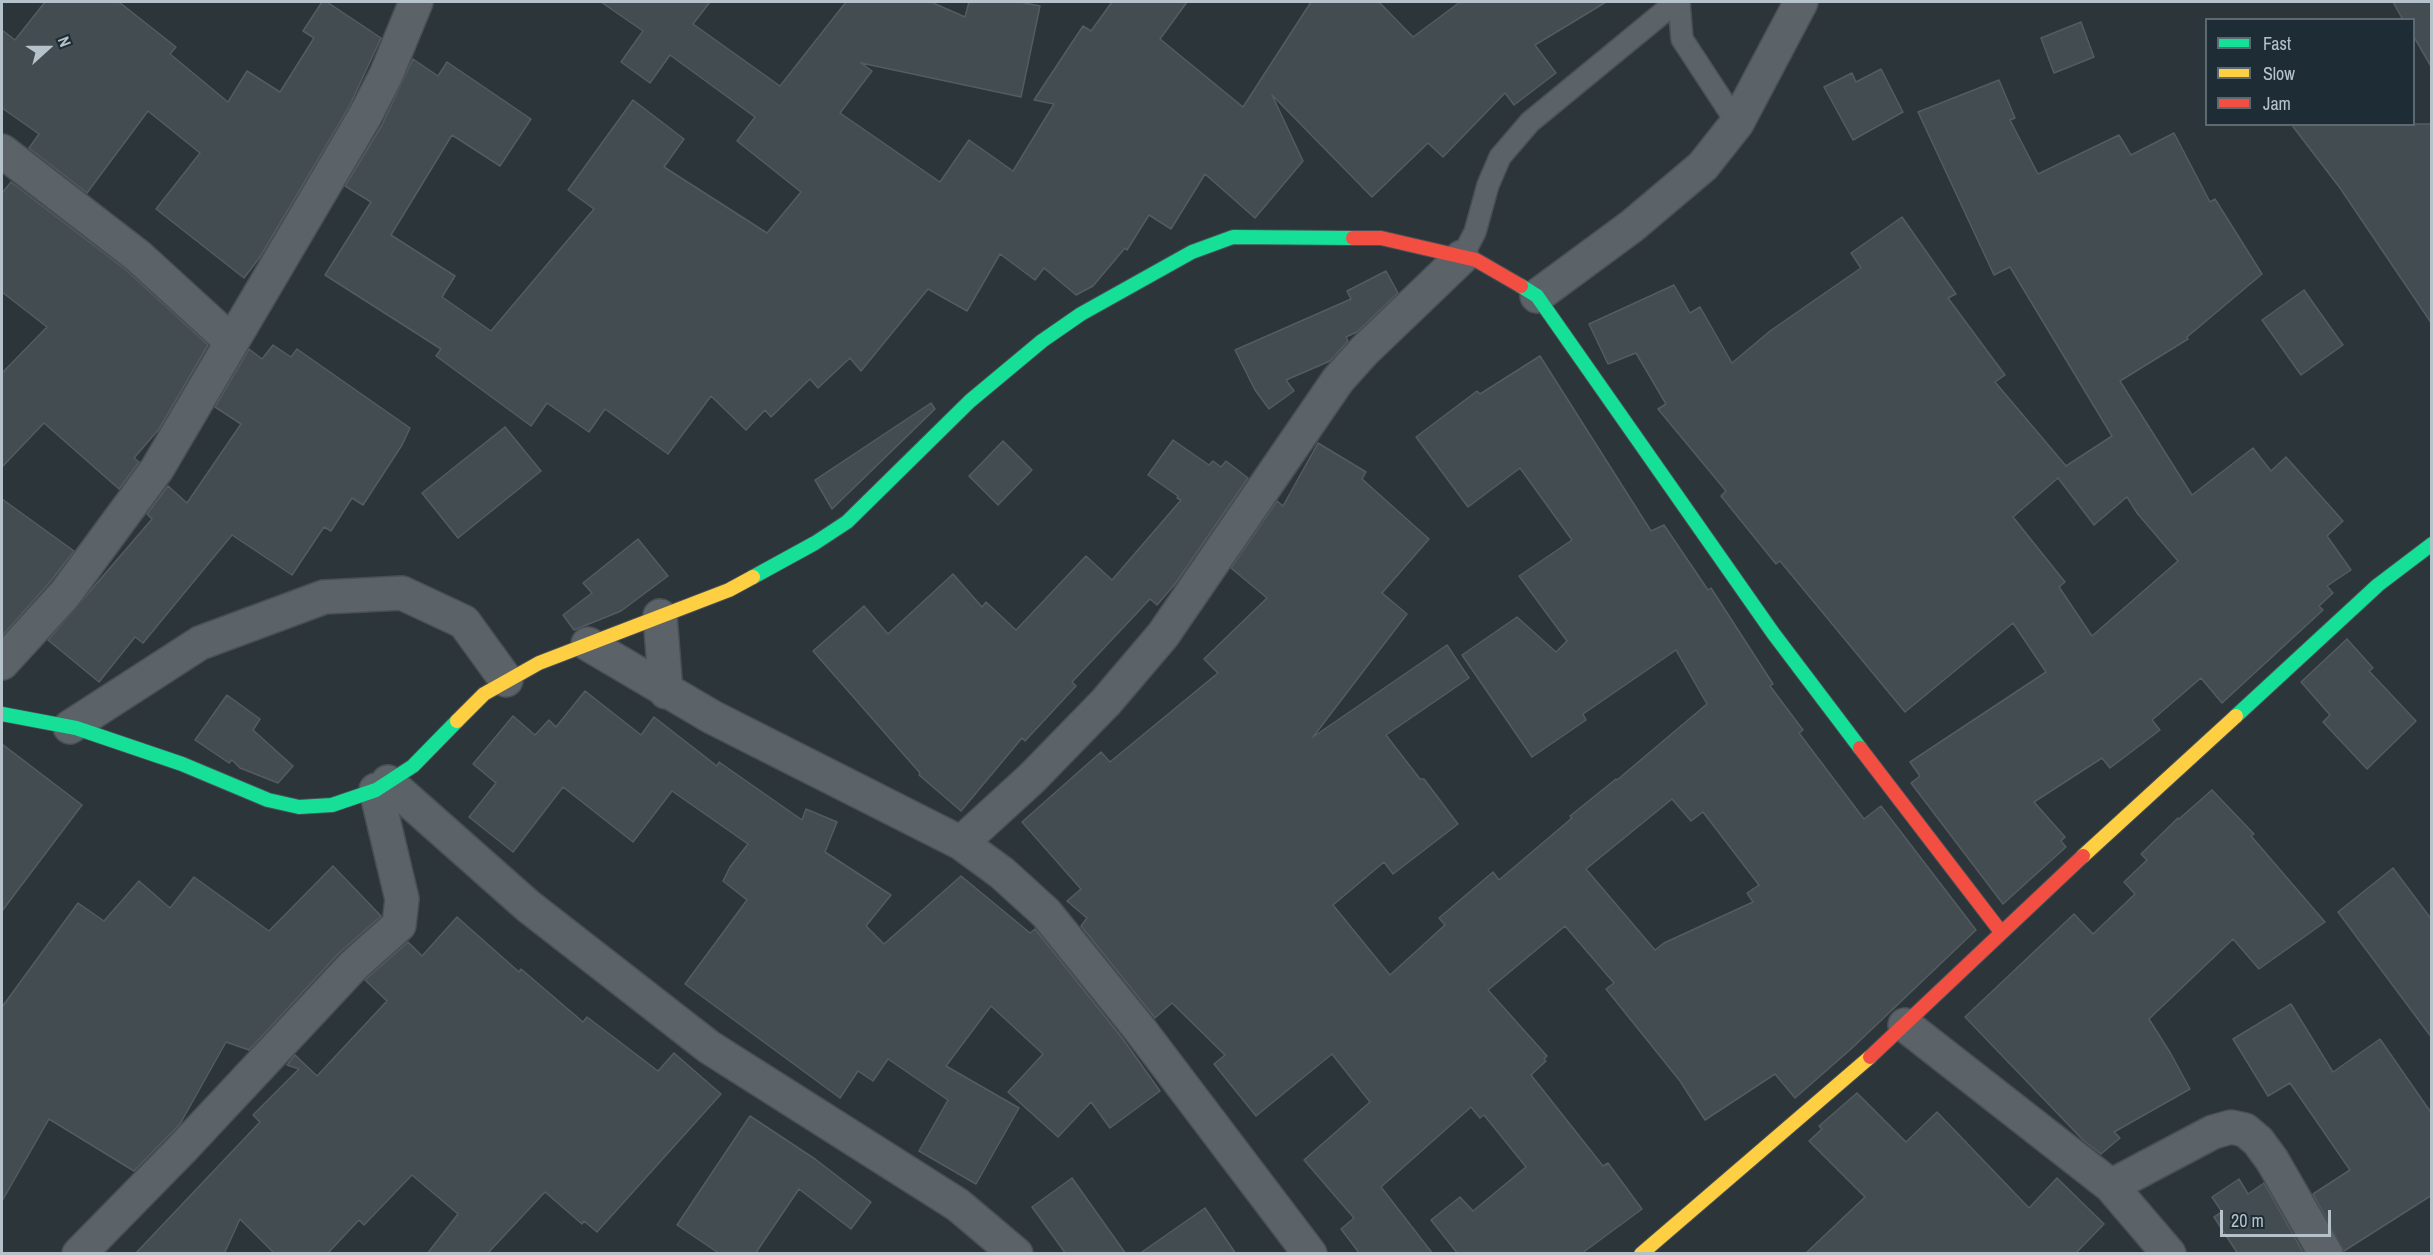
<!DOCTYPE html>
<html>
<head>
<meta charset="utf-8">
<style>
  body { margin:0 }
  #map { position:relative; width:2433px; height:1255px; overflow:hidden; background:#2b353a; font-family:"Archivo Narrow",sans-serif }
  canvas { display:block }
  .frame { position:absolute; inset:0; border:3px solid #b6c2ca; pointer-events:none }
  .legend { position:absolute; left:2205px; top:18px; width:210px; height:108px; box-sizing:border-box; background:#1e2d35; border:2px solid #5b6971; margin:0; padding:8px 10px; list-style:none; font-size:18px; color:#b6c2ca }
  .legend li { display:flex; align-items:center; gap:12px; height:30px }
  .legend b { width:30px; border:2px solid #5b6971 }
  .north { position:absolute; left:18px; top:18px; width:60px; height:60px; -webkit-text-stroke:4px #1e2d35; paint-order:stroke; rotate:69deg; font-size:16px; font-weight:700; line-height:24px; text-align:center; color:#b6c2ca }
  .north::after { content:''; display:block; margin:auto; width:21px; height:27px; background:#b6c2ca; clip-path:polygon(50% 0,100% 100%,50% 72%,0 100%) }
  .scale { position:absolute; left:2220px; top:1210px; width:111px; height:27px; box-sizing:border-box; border:3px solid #b6c2ca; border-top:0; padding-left:8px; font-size:18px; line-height:21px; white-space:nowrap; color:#b6c2ca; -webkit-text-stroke:4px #1e2d35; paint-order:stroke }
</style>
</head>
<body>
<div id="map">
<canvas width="2433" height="1255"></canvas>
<div class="frame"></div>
<ul class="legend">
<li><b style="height:8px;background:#16e098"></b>Fast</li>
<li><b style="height:8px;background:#ffcf43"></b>Slow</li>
<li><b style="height:8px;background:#f24e42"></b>Jam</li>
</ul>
<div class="north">N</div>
<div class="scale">20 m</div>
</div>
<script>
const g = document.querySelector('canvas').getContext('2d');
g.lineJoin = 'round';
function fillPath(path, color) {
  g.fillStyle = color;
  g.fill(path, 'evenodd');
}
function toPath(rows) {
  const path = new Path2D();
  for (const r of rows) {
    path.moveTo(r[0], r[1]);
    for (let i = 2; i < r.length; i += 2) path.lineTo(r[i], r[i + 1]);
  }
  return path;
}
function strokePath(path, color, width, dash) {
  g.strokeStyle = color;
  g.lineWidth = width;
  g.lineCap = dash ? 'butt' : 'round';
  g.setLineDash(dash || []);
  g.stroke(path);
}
const building = toPath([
  [45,2,119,2,176,47,170,54,228,102,247,71,280,92,314,38,303,31,322,2,327,2,381,38,349,107,260,257,244,278,156,209,200,153,148,111,87,193,29,148,39,134,2,108,2,30,15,40,45,2],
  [601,2,710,2,693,24,780,86,846,2,931,2,965,17,969,2,1020,2,1040,6,1021,97,861,63,872,71,840,113,940,182,969,140,1013,171,1054,104,1034,100,1083,26,1091,31,1112,2,1187,2,1160,39,1243,107,1311,2,1379,2,1413,37,1460,2,1606,2,1535,45,1556,73,1514,105,1505,93,1443,157,1428,143,1372,197,1272,95,1303,161,1255,218,1205,174,1171,229,1149,215,1127,250,1125,248,1093,286,1076,295,1044,268,1035,280,1000,254,967,311,928,289,861,371,850,358,818,388,810,379,771,417,765,410,746,430,711,396,668,454,605,409,589,432,547,403,531,426,436,356,441,349,325,275,371,202,345,186,382,125,413,59,438,76,447,62,531,119,500,166,452,135,391,235,455,276,442,297,491,331,594,209,568,190,633,100,684,139,664,167,767,233,801,192,737,141,755,117,670,55,650,83,621,62,643,31,601,2],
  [2393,2,2432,2,2432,68,2414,37,2414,20,2403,20,2393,2],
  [2081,22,2094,57,2054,73,2041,38,2081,22],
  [1881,69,1903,112,1853,140,1824,87,1852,73,1856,82,1881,69],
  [1999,80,2015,118,2010,120,2038,174,2119,135,2131,155,2174,133,2210,202,2215,199,2262,274,2187,337,2188,339,2120,381,2192,495,2253,448,2271,471,2286,457,2343,521,2327,536,2351,570,2327,586,2333,593,2319,606,2323,610,2222,703,2201,678,2152,720,2160,730,2110,768,2102,758,2034,802,2065,837,2061,841,2066,847,2003,904,1911,783,1920,776,1910,762,2046,672,2013,623,1905,712,1780,561,1776,564,1721,496,1726,491,1658,409,1666,404,1636,353,1608,364,1589,324,1674,285,1690,313,1700,307,1732,363,1770,331,1861,268,1851,253,1902,217,1956,294,1948,298,2005,375,1995,382,2066,466,2112,436,2010,267,1994,275,1918,112,1999,80],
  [2058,478,2094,525,2127,497,2137,513,2178,561,2092,636,2059,587,2065,582,2013,517,2058,478],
  [2291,124,2432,124,2432,324,2340,188,2291,124],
  [11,182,126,270,208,345,159,429,134,458,139,462,119,489,44,423,2,467,2,373,47,327,2,292,2,193,11,182],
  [1386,271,1398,293,1357,332,1346,337,1348,341,1330,361,1286,380,1294,391,1269,409,1255,390,1235,350,1351,299,1347,291,1386,271],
  [2304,290,2343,345,2301,375,2262,320,2304,290],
  [273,345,291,357,297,349,410,428,402,445,363,505,352,498,331,531,324,527,292,575,232,535,143,643,135,637,99,682,48,640,152,519,147,514,168,486,187,503,241,424,215,407,249,349,262,359,273,345],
  [1540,356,1651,531,1664,525,1708,590,1711,588,1773,684,1770,686,1803,730,1799,733,1864,819,1881,806,1976,930,1851,1049,1795,1098,1775,1074,1705,1120,1680,1081,1606,989,1614,983,1565,926,1488,990,1547,1056,1544,1059,1546,1061,1531,1075,1603,1166,1608,1163,1642,1209,1581,1254,1458,1254,1431,1220,1460,1197,1473,1211,1526,1167,1484,1115,1480,1118,1471,1107,1381,1187,1433,1254,1360,1254,1341,1229,1354,1218,1304,1160,1370,1102,1332,1054,1256,1116,1214,1064,1225,1055,1172,1003,1155,1018,1081,926,1087,918,1067,901,1081,889,1022,822,1101,752,1110,762,1218,673,1204,659,1267,598,1231,568,1277,501,1283,506,1318,443,1366,472,1362,479,1429,539,1382,593,1407,614,1313,737,1447,645,1469,678,1386,735,1420,779,1424,779,1458,824,1393,874,1384,862,1333,905,1390,975,1445,925,1439,918,1493,872,1499,880,1572,818,1570,816,1616,779,1617,780,1707,704,1676,650,1583,714,1586,720,1532,757,1462,655,1517,617,1556,652,1567,641,1519,576,1572,540,1520,468,1468,507,1416,437,1477,391,1480,394,1540,356],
  [1672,799,1691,821,1703,812,1759,885,1747,893,1753,902,1664,943,1655,950,1586,869,1672,799],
  [931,403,935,409,832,509,815,480,931,403],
  [505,427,541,471,458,538,422,493,505,427],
  [1173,440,1209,465,1213,461,1221,467,1226,461,1248,478,1175,584,1157,605,1150,599,1072,682,1076,686,1025,741,1022,738,961,811,919,775,920,773,813,651,864,606,888,634,953,574,982,607,986,602,1016,630,1086,556,1112,580,1181,500,1177,498,1178,496,1148,475,1173,440],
  [1003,441,1032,470,998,505,969,476,1003,441],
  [2,499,74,551,50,582,2,636,2,499],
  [638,539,668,576,621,611,574,630,563,615,592,593,583,583,638,539],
  [2347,639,2373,668,2369,671,2416,721,2367,769,2323,722,2330,715,2301,682,2347,639],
  [585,691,641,735,654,717,717,766,719,762,802,820,806,809,837,822,825,852,891,895,866,926,884,944,961,876,1030,933,1035,929,1123,1039,1160,1091,1110,1128,1091,1102,1058,1137,1008,1092,1043,1054,991,1006,946,1066,1019,1108,976,1184,919,1151,948,1100,888,1059,873,1081,858,1071,840,1098,685,984,747,900,723,881,730,867,748,844,672,791,633,842,563,787,513,852,469,817,496,783,473,764,513,716,535,735,549,720,556,727,585,691],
  [227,695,260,719,253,730,293,766,278,783,240,768,232,760,229,763,195,740,227,695],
  [2,744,82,805,2,911,2,744],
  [2212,790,2254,834,2251,836,2325,922,2259,969,2233,939,2149,1019,2171,1054,2190,1089,2114,1132,2120,1138,2101,1154,2083,1140,1965,1017,2074,914,2093,934,2135,894,2124,882,2147,860,2141,854,2178,818,2179,819,2212,790],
  [333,866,381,916,339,953,249,1050,226,1042,180,1124,134,1171,49,1119,2,1201,2,1007,78,903,104,921,139,881,170,908,194,877,269,931,333,866],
  [2393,868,2432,920,2432,1038,2338,912,2393,868],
  [457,917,519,972,521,969,583,1022,587,1017,658,1071,674,1053,721,1094,597,1232,584,1221,582,1224,545,1192,487,1254,427,1254,458,1214,412,1175,364,1225,359,1220,327,1254,275,1254,240,1219,224,1254,135,1254,260,1122,253,1115,299,1069,287,1065,295,1055,317,1076,387,1001,365,980,408,942,422,956,457,917],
  [2291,1004,2333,1072,2380,1039,2432,1114,2432,1195,2344,1251,2313,1194,2350,1170,2290,1083,2268,1096,2233,1039,2291,1004],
  [1857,1093,1906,1142,1937,1112,2029,1208,2057,1178,2104,1224,2075,1254,1805,1254,1865,1197,1809,1141,1822,1129,1819,1126,1857,1093],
  [750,1116,815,1159,871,1202,851,1229,799,1189,755,1254,720,1254,677,1225,750,1116],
  [1072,1178,1126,1254,1066,1254,1032,1207,1072,1178],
  [2239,1179,2248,1194,2264,1183,2304,1254,2238,1254,2214,1217,2222,1212,2212,1197,2239,1179],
  [1205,1208,1236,1254,1139,1254,1205,1208]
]);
const lane = toPath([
  [1679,2,1682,39,1737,123],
  [1462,257,1475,232,1488,185,1500,157,1530,122,1676,2]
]);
const street = toPath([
  [2,151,138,256,232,342],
  [1537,296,1632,226,1703,166,1737,123,1801,2],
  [660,616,666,692],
  [588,644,712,717,961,843,1002,873,1046,913,1138,1027,1310,1254],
  [2,663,65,594,157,469,365,116,386,75,416,2],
  [70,727,200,643,324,597,402,593,464,622,506,680],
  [388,782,528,906,709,1047,958,1205,1016,1254],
  [961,843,1032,778,1106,702,1163,635,1338,380,1364,351,1462,257],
  [1905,1025,2111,1186,2169,1254],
  [2111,1186,2213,1132,2231,1127,2245,1130,2258,1141,2272,1160,2326,1254],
  [79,1254,181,1150,353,966,399,925,402,899,376,790]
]);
const fast = toPath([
  [1521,286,1537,296,1773,633,1860,748],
  [753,577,815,543,847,522,970,401,1042,341,1081,314,1192,252,1233,237,1353,238],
  [2,714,76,728,182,764,268,800,299,807,332,805,376,790,413,766,457,721],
  [2236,716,2378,585,2432,544]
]);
const slow = toPath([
  [457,721,484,694,539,663,729,590,753,577],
  [2083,856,2236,716],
  [1641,1254,1870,1057]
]);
const jam = toPath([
  [1353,238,1381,238,1476,260,1521,286],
  [1860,748,2001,932],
  [1870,1057,2083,856]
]);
fillPath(building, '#434c50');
strokePath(building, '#535c61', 1.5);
strokePath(lane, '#495054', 24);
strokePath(street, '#495054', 36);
strokePath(fast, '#495054', 16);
strokePath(slow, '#495054', 16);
strokePath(jam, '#495054', 16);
strokePath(lane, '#5b6368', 21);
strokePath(street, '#5b6368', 33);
strokePath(fast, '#16e098', 14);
strokePath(slow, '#ffcf43', 14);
strokePath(jam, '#f24e42', 14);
</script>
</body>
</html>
